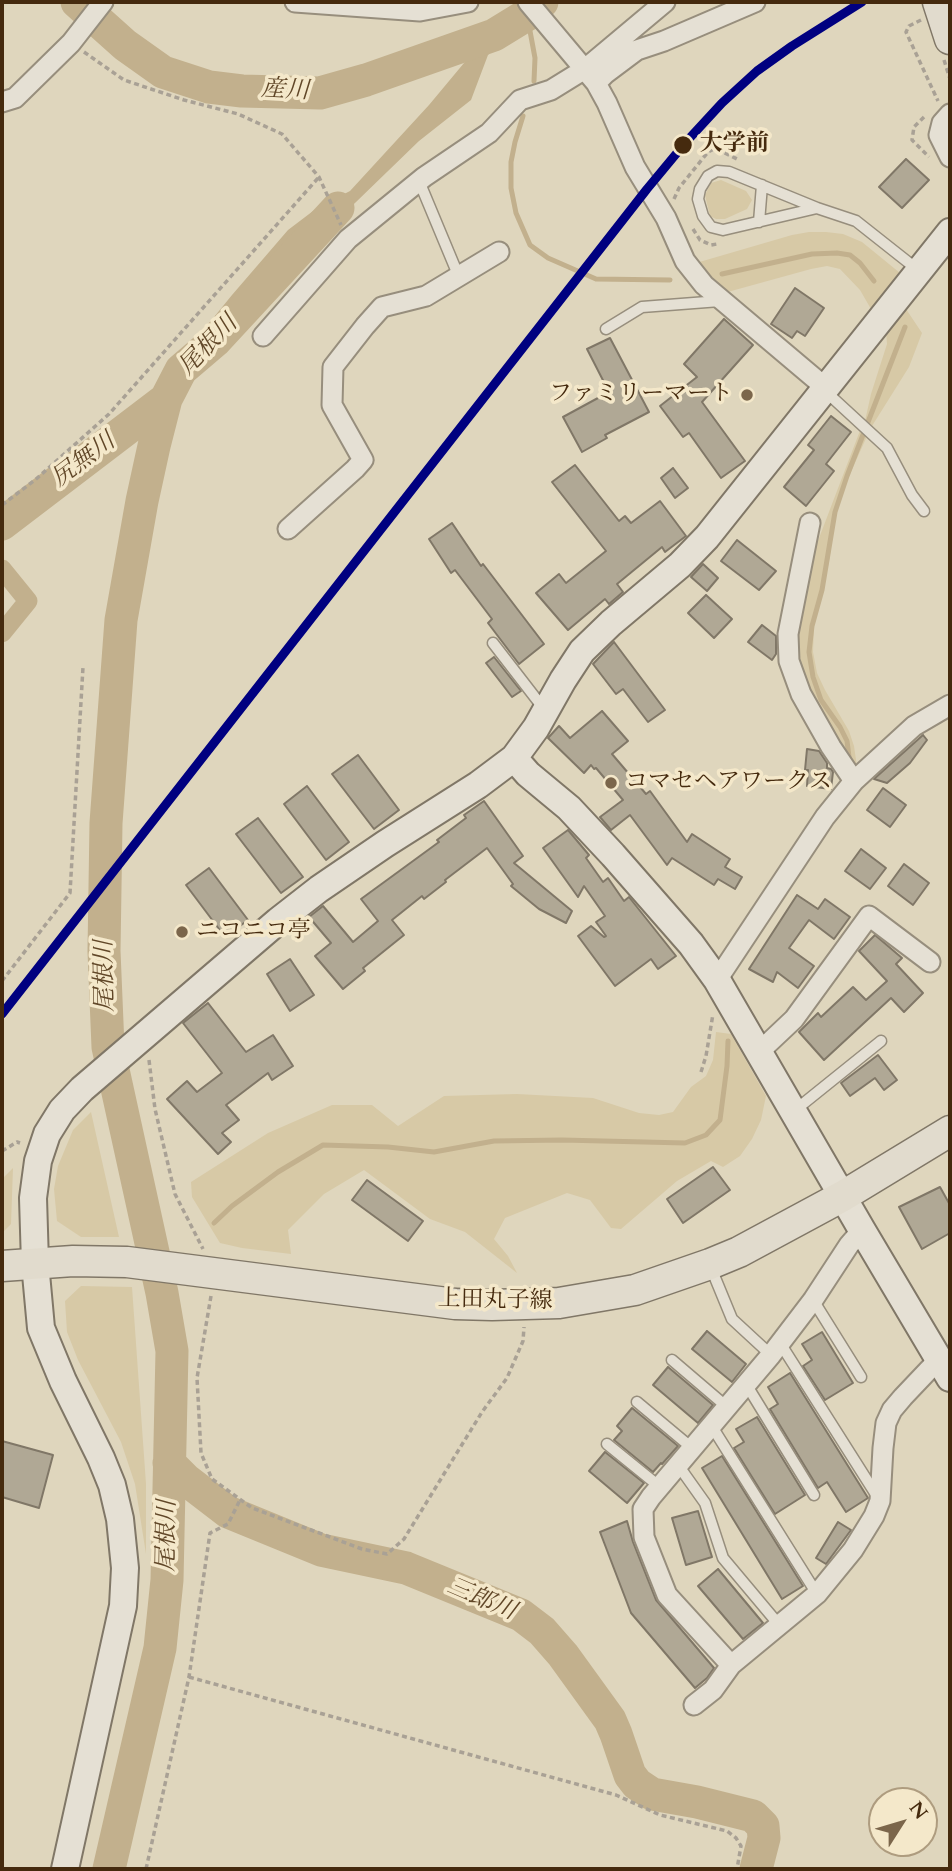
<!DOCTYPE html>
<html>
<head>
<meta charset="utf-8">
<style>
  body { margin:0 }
  #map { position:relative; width:952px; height:1871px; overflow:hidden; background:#dfd6bd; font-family:Cardo,serif }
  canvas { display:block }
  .frame { position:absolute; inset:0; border:4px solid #452a0e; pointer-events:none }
  .north { position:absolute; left:868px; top:1787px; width:70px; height:70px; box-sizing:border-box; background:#f4e8ca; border:2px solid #ae9c7f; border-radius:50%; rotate:53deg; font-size:19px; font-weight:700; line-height:28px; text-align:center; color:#452a0e }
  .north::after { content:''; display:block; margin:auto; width:24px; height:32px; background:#7b664b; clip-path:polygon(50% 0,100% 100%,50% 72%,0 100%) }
</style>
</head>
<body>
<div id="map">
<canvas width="952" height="1871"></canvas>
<div class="frame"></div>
<div class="north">N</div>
</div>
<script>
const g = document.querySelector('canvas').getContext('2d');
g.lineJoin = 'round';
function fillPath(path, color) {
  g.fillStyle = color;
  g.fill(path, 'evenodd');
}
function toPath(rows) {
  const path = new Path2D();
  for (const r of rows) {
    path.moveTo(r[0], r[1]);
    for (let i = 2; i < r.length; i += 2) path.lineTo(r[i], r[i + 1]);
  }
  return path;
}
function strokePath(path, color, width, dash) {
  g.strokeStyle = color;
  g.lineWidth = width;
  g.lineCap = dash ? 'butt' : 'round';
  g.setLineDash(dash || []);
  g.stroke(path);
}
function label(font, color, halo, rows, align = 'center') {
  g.font = font + ' Cardo,"Noto Serif JP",serif';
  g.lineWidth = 7;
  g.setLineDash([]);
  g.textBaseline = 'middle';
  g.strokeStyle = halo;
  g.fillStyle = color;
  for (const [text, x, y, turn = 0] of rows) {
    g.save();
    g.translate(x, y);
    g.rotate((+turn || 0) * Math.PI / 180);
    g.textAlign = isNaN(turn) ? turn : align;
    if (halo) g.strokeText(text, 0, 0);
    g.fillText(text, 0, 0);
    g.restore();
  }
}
const green = toPath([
  [721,180,746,191,752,200,747,209,725,219,716,219,710,216,705,195,711,183],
  [809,232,826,232,843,234,862,242,900,273,871,309,860,290,840,269,827,266,811,269,724,293,696,263,792,235],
  [904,306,922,333,909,367,872,426,865,421,871,394,887,344,886,329],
  [861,428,868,434,849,476,836,513,829,562,814,626,813,652,817,673,825,690,849,731,854,746,857,767,852,771,834,746,793,655,808,567],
  [716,1032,731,1034,766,1096,761,1120,752,1139,740,1156,723,1167,711,1161,677,1181,621,1229,611,1228,590,1200,567,1193,505,1218,494,1239,508,1256,517,1273,465,1232,430,1219,364,1170,324,1194,288,1230,291,1254,242,1248,220,1243,192,1197,191,1182,268,1133,332,1105,372,1105,398,1126,444,1096,517,1094,593,1098,639,1113,659,1115,673,1112,691,1087,706,1076,713,1060],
  [91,1112,119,1237,81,1237,57,1221,54,1189,58,1166,73,1130],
  [13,1168,11,1224,2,1233,2,1179],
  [81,1286,132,1287,146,1484,146,1554,135,1484,121,1442,78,1360,67,1332,65,1301]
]);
const water = toPath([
  [534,2,555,2,515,27,488,55,471,100,419,141,324,233,287,251,279,264,262,283,244,298,217,333,197,352,166,399,166,376,232,295,288,230,317,208,350,191,429,105,479,45]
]);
const stream = toPath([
  [525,16,530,31,535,58,534,81],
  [523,116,515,142,511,162,511,188,516,213,530,245,548,258,596,279,670,280],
  [722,274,812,254,837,253,850,255,860,263,874,281],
  [850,765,847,741,840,727,821,700,813,677,809,652,812,626,822,590,835,512,847,476,905,327],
  [214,1223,232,1206,278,1172,323,1145,388,1147,434,1152,494,1141,562,1140,685,1143,706,1135,720,1120,727,1066,728,1041]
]);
const canal = toPath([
  [2,569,28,601,2,633]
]);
const river = toPath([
  [77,2,125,45,163,72,209,87,242,91,320,93,366,80,494,35,525,16,542,2],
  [2,524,166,399],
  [169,1463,185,1479,228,1512,321,1550,406,1568,521,1615,542,1631,563,1655,610,1720,616,1734,630,1775,637,1784,652,1794,697,1802,753,1816,763,1826,764,1838,756,1869],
  [109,1869,160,1648,167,1580,172,1351,162,1293,108,1047,104,951,106,823,121,620,142,501,154,446,166,399,181,370,215,341,338,208]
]);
const building = toPath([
  [906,159,929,180,902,208,879,187,906,159],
  [795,288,824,308,805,336,797,331,792,338,771,324,795,288],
  [724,319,753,345,702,402,745,461,721,478,689,433,683,437,660,406,697,377,684,364,724,319],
  [610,338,649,412,605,435,607,438,582,452,563,417,609,392,587,349,610,338],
  [831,416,851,432,826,464,834,471,806,506,784,487,814,450,808,445,831,416],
  [575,465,619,521,625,516,631,523,660,501,686,536,665,552,662,547,617,584,623,592,609,604,605,599,568,630,536,593,559,574,566,583,606,551,552,482,575,465],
  [673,468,688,488,675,498,661,478,673,468],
  [452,523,481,566,483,564,544,644,519,664,488,623,492,619,455,570,451,573,429,539,452,523],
  [737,540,776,571,759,590,721,561,737,540],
  [703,564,718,578,707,591,691,577,703,564],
  [706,595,732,619,714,638,688,613,706,595],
  [762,625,776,636,776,654,772,660,748,642,762,625],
  [614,642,665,710,648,722,623,689,616,694,593,664,614,642],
  [494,657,521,691,512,697,486,663,494,657],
  [602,711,628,741,612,754,646,794,650,791,687,842,692,834,730,859,725,867,742,877,735,889,718,879,714,885,672,858,667,865,630,815,611,830,600,817,623,800,596,768,594,769,591,765,584,773,548,738,559,726,570,738,602,711],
  [923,735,927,740,910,763,887,783,874,779,923,735],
  [807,749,819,751,827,763,827,768,831,769,833,772,831,789,807,786,808,770,805,770,807,749],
  [358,755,399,810,374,829,332,774,358,755],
  [307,786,349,842,326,860,284,804,307,786],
  [883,788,906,805,890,827,867,810,883,788],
  [484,801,523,856,514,863,572,911,566,923,539,909,511,886,513,884,487,848,445,880,446,882,424,899,422,896,392,920,404,935,363,968,365,971,343,989,315,956,331,943,309,917,323,906,353,942,378,921,361,899,439,842,437,840,466,818,464,815,484,801],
  [258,818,303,877,281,893,236,834,258,818],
  [568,830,589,855,586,858,603,882,608,878,624,901,629,897,676,956,658,969,651,959,615,986,578,936,591,926,604,937,606,936,596,922,605,916,584,886,578,897,543,848,568,830],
  [861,849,886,868,870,889,845,871,861,849],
  [904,864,929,883,913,905,888,886,904,864],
  [209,868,248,920,225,937,186,885,209,868],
  [797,895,818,909,825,899,850,917,834,939,809,920,789,948,814,966,798,988,777,972,773,982,749,969,797,895],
  [875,935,902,958,896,964,923,993,904,1012,891,998,824,1060,799,1032,818,1013,821,1017,853,987,866,1000,887,981,859,951,875,935],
  [290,959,314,995,290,1011,267,974,290,959],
  [208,1003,246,1052,273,1035,293,1066,272,1080,268,1073,226,1105,239,1120,222,1133,231,1142,218,1154,167,1099,187,1081,197,1092,222,1073,183,1023,208,1003],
  [878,1055,897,1080,884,1090,875,1078,850,1096,841,1083,878,1055],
  [713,1167,730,1190,683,1223,667,1199,713,1167],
  [367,1180,423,1221,408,1241,352,1200,367,1180],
  [940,1187,950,1205,950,1233,922,1249,899,1207,940,1187],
  [707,1331,746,1364,732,1382,692,1349,707,1331],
  [822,1332,853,1383,825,1400,803,1366,812,1360,802,1344,822,1332],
  [668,1367,713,1405,698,1423,653,1385,668,1367],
  [790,1373,868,1498,846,1512,827,1482,818,1488,770,1409,778,1404,768,1387,790,1373],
  [632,1408,678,1446,662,1464,661,1463,653,1472,614,1440,622,1431,617,1426,632,1408],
  [757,1417,805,1495,775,1514,734,1448,744,1442,736,1429,757,1417],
  [2,1441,53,1455,39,1508,2,1497,2,1441],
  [605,1452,644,1483,627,1503,589,1471,605,1452],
  [722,1456,803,1586,782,1599,702,1468,722,1456],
  [698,1511,712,1557,686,1565,672,1518,698,1511],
  [627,1521,633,1542,656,1600,714,1668,707,1678,695,1688,631,1613,600,1532,627,1521],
  [838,1522,851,1530,826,1564,816,1558,838,1522],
  [718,1569,763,1623,743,1639,698,1586,718,1569]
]);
const path = toPath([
  [921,20,909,26,906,32,938,101],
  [84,52,124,80,184,100,238,114,282,134,319,177,341,225],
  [944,60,950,79],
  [924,117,914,127,912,140,929,157],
  [711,133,715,137,714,149],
  [674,199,679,188,708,152,714,149,719,150,737,159],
  [693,229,700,240,711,245,717,244],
  [2,505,35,480,109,414,319,177],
  [2,981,70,893,83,667],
  [149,1060,155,1109,175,1194,203,1249],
  [701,1072,706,1056,713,1014],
  [2,1151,17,1142,20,1143],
  [211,1296,197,1378,201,1453,212,1479,252,1508,362,1549,387,1554,404,1539,482,1412,507,1378,523,1341,524,1327],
  [189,1677,616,1795,660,1815,727,1831,736,1838,741,1846,737,1869],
  [146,1869,189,1677,210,1533,228,1524,240,1500]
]);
const lane = toPath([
  [419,181,459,277],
  [817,208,723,230,711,227,703,216,698,199,700,189,708,176,717,171,729,172,817,208,856,221,918,270],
  [759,222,762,185],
  [606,329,642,307,720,301],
  [824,390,887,448,912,495,924,511],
  [493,643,544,709],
  [794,1111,881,1041],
  [711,1268,732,1319,771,1355],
  [813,1300,861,1377],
  [780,1343,877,1496],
  [672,1360,727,1407],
  [746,1384,814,1495],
  [637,1402,692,1448],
  [711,1425,817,1594],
  [607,1444,660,1487],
  [678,1465,705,1503,723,1558,780,1626]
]);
const street = toPath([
  [295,2,420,11,468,2],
  [528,2,596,83,607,103,635,167,666,218,685,261,704,285,826,388],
  [596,83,605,74,637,50,664,41,755,2],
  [2,102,15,98,71,43,103,2],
  [950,114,942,123,939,135,950,157],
  [263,336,348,239,424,177,489,133,520,100,551,90,585,69,665,2],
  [810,523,788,634,789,661,801,694,831,747,854,781],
  [288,529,355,469,363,460,332,405,333,367,365,326,382,307,426,296,499,252],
  [717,980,825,817,854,781,914,726,950,705],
  [759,1052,794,1019,869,916,930,962],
  [862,1230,849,1245,813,1300,771,1355,651,1497,643,1509,644,1537,667,1595,731,1665,817,1594,853,1550,874,1516,880,1501,883,1448,886,1423,892,1410,903,1397,940,1358],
  [694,1705,713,1690,731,1665]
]);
const secondary = toPath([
  [514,758,528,774,569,808,613,855,691,944,717,980,862,1230,950,1378],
  [65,1869,123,1606,125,1568,120,1519,112,1485,101,1458,63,1381,41,1328,35,1263,33,1198,38,1161,47,1134,62,1110,82,1089,278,921,319,889,385,844,478,785,514,758,536,728,563,680,582,651,611,623,680,565,707,537,950,232]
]);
const primary = toPath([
  [938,2,950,39],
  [2,1266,73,1261,127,1262,455,1304,492,1305,559,1303,635,1290,710,1264,739,1252,843,1196,950,1131]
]);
const rail1 = toPath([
  [2,1014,647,189,686,142,722,103,757,71,792,46,862,2]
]);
const markers = [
  [683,145,10,"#452a0e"],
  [747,395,7,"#7b664b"],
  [611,783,7,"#7b664b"],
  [182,932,7,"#7b664b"]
];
const stopNames = [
  ["大学前",700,145]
];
const poiNames = [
  ["ファミリーマート",733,395,"right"],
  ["コマセヘアワークス",625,783],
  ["ニコニコ亭",196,932]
];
const streetNames = [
  ["上田丸子線",495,1301,1]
];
const waterNames = [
  ["産川",285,91,3],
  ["尾根川",209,346,-46],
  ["尻無川",84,461,-37],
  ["尾根川",106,976,-91],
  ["尾根川",168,1536,-89],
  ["三郎川",481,1600,23]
];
fillPath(green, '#d7c9a6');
fillPath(water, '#c2b08d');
strokePath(stream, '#c2b08d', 5);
strokePath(canal, '#c2b08d', 19);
strokePath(river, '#c2b08d', 33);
fillPath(building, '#b0a895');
strokePath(building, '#807767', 2);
strokePath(lane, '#978e7d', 13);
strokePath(street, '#978e7d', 23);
strokePath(secondary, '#807767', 30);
strokePath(primary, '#807767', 33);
strokePath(path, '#a9a195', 3.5, [5, 3.5]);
strokePath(lane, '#e5e0d4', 10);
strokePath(street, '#e5e0d4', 19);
strokePath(secondary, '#e5e0d4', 26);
strokePath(primary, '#e1dbcd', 30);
strokePath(rail1, '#000080', 9);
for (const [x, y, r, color] of markers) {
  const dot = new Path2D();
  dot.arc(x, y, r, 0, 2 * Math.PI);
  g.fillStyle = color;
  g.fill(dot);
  strokePath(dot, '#f4e8ca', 2.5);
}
label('bold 23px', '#452a0e', '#f4e8ca', stopNames, 'left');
label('23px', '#452a0e', '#f4e8ca', poiNames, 'left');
label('23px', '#452a0e', '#f4e8ca', streetNames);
label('italic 24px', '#614728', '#f4e8ca', waterNames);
</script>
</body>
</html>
